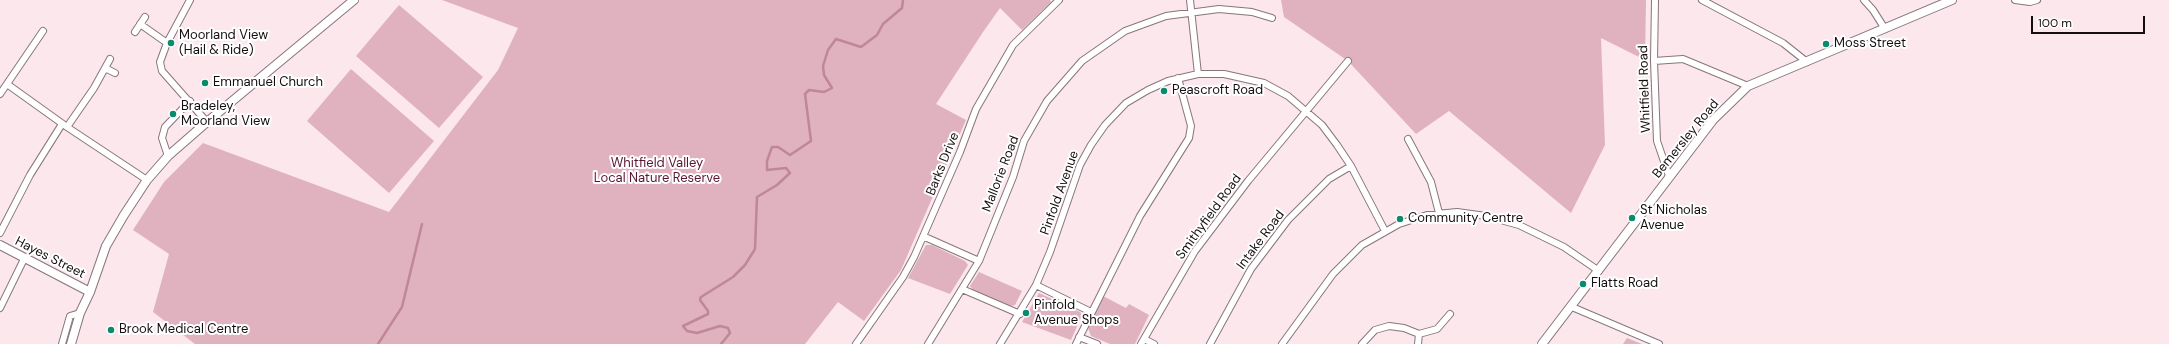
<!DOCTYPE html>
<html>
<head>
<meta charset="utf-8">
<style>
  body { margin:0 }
  #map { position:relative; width:2169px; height:344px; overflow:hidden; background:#fbe7ec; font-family:"DM Sans",sans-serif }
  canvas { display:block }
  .scale { position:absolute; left:2031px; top:16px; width:114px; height:18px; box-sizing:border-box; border:2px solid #150e10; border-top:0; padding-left:5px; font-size:12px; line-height:14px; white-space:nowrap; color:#150e10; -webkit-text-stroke:3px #fff; paint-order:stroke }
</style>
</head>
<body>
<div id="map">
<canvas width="2169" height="344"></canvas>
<div class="scale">100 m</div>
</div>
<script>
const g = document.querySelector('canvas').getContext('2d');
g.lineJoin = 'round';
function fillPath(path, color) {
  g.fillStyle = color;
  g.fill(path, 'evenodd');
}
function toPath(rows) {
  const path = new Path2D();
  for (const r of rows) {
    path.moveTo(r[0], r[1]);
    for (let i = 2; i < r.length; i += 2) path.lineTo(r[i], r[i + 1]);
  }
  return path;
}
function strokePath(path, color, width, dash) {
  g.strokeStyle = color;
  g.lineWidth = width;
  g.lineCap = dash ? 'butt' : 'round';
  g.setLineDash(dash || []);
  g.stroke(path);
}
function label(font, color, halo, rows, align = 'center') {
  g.font = font + ' "DM Sans",sans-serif';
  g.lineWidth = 4;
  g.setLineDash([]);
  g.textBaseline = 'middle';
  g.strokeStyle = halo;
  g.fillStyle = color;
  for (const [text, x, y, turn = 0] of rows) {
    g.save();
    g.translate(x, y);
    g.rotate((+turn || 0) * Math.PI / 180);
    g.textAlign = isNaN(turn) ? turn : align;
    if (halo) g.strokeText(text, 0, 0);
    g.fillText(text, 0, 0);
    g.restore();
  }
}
const green = toPath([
  [442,0,1050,0,1051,2,1022,30,1000,8,983,32,936,104,966,120,901,270,864,321,838,302,805,344,195,344,153,312,169,254,133,230,164,182,203,143,389,212,498,70,518,28],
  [1281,0,1646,0,1645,60,1601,38,1605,145,1571,213,1449,111,1416,134,1348,61,1284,17],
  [399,5,483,77,439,128,356,56],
  [351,69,434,141,389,193,307,121],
  [926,245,932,245,965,261,968,265,950,294,908,278],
  [979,272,1022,291,1015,305,1011,306,974,291,970,286],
  [1039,293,1080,312,1082,315,1071,340,1022,322],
  [1103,296,1126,308,1129,304,1149,315,1135,344,1110,344,1091,336,1088,328],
  [1627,338,1642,344,1623,344]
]);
const stream = toPath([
  [378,344,402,307,422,224],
  [721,344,730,333,728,328,720,326,697,333,687,331,683,326,708,314,708,311,700,300,701,297,733,277,745,265,755,249,757,197,777,185,790,173,786,168,767,170,767,161,772,147,778,147,790,155,811,141,805,94,809,90,824,92,832,88,824,75,823,66,828,50,836,39,861,47,877,35,883,24,902,8,903,0]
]);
const minor = toPath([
  [190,0,167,43,160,62,162,71,207,122],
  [1190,0,1198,74],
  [1655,0,1654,61,1657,141,1669,176],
  [1702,0,1783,43,1807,62],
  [1864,0,1873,10,1885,29],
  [2015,0,2030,2,2037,0],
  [140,24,167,43],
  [135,32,145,17],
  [1654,61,1683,59,1748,86],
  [105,68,115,73],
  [7,84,67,127,147,180],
  [0,94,43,31],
  [67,127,94,88,110,59],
  [1408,139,1431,182,1439,213],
  [168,156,162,138,165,127,190,101],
  [0,233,30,175,62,124],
  [925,237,979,261],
  [1036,285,1091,312],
  [962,289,1020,314],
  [1572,307,1659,344],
  [0,308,24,259],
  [1079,337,1097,344],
  [1144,339,1154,344],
  [62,344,70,316,80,313],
  [856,344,903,277,914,257,960,152,976,109,1013,45,1059,0],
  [928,344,979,261,1013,177,1024,141,1047,101,1082,61,1125,31,1166,16,1219,9,1252,12,1272,18],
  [1000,344,1036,285,1050,252,1080,165,1091,145,1105,125,1126,103,1148,90,1168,81,1198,74,1224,74,1264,83,1288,96,1322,125,1337,145,1351,166,1385,231],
  [1076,344,1140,216,1189,138,1191,126,1178,78],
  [1141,344,1195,251,1248,181,1348,61],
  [1210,344,1251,269,1288,220,1329,179,1351,166],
  [1282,344,1333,274,1362,245,1399,224,1427,215,1457,212,1486,216,1519,225,1564,247,1599,271],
  [1362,344,1375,330,1389,326,1404,328,1419,334,1437,329,1450,314],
  [1418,344,1419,334]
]);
const tertiary = toPath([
  [0,245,90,292],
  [71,344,80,313,90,292,106,246,124,215,147,180,168,156,207,122,354,0],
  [1542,344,1713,120,1748,86,1952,0]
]);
const markers = [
  [171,43,4,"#0c8a6e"],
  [1826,44,4,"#0c8a6e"],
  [205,83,4,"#0c8a6e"],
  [1164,91,4,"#0c8a6e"],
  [173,114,4,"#0c8a6e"],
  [1632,218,4,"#0c8a6e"],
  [1400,219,4,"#0c8a6e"],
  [1583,284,4,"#0c8a6e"],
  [1026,313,4,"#0c8a6e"],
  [111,330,4,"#0c8a6e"]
];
const poiNames = [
  ["Moorland View",179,36],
  ["(Hail & Ride)",179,51],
  ["Moss Street",1834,44],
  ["Emmanuel Church",213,83],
  ["Peascroft Road",1172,91],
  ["Bradeley,",181,107],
  ["Moorland View",181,122],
  ["St Nicholas",1640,211],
  ["Avenue",1640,226],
  ["Community Centre",1408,219],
  ["Flatts Road",1591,284],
  ["Pinfold",1034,306],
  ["Avenue Shops",1034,321],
  ["Brook Medical Centre",119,330]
];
const streetNames = [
  ["Whitfield Road",1645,89,-92],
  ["Bemersley Road",1686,139,-51],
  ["Barks Drive",943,164,-68],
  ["Mallorie Road",1001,174,-69],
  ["Pinfold Avenue",1060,193,-70],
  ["Smithyfield Road",1209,217,-54],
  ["Intake Road",1261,240,-53],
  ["Hayes Street",50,258,27]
];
const parkNames = [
  ["Whitfield Valley",657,164],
  ["Local Nature Reserve",657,179]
];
fillPath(green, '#e0b2bf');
strokePath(stream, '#bf8798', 2.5);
strokePath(minor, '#87767b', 8);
strokePath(tertiary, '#87767b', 10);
strokePath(minor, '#fff', 6);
strokePath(tertiary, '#fff', 8);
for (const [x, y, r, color] of markers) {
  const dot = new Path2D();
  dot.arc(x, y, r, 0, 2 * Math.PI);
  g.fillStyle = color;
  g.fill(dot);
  strokePath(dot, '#fff', 1.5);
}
label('13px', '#150e10', '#fff', poiNames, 'left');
label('13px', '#150e10', '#fff', streetNames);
label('13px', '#5a1632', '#fff', parkNames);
</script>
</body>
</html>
